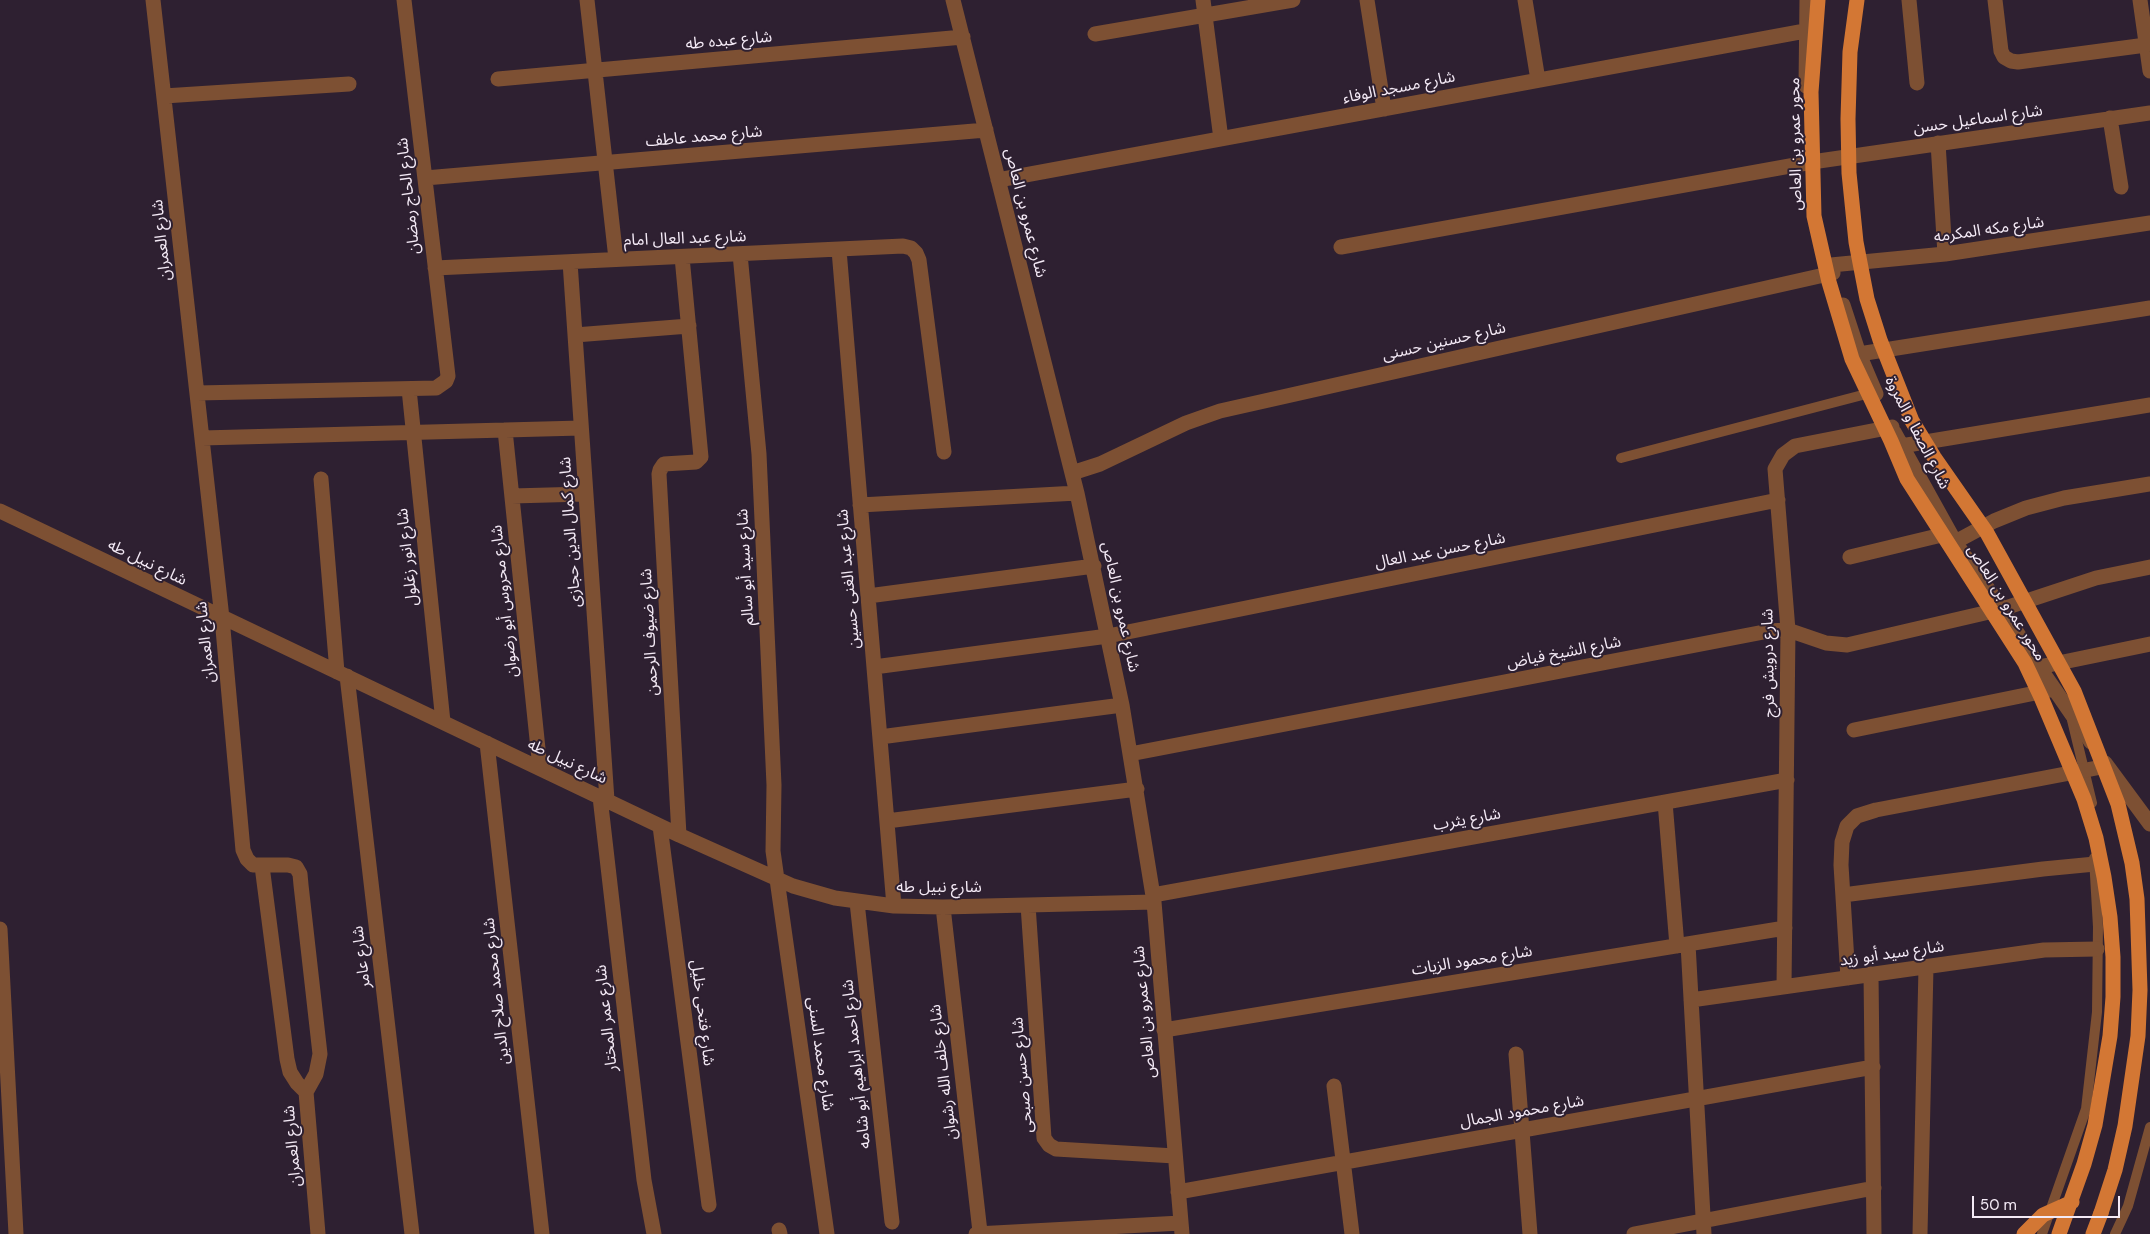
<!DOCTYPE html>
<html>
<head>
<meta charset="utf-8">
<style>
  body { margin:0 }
  #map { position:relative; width:2150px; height:1234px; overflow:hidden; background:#2e2031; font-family:"DM Sans",sans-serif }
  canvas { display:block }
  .scale { position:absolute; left:1972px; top:1196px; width:148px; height:22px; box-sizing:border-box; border:2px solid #f4eaf6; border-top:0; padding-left:6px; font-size:15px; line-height:18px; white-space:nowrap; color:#f4eaf6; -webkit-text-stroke:4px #2e2031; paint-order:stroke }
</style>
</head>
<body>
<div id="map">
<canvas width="2150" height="1234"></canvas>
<div class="scale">50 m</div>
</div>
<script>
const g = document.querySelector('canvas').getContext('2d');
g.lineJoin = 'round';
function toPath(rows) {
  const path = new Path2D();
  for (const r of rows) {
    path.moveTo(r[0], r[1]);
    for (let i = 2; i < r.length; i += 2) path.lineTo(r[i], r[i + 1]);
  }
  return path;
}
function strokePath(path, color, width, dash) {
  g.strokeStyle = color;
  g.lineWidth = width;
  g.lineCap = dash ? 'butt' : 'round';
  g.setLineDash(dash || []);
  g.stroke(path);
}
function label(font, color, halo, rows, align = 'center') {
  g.font = font + ' "DM Sans","Noto Sans Arabic",sans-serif';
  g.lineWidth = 4;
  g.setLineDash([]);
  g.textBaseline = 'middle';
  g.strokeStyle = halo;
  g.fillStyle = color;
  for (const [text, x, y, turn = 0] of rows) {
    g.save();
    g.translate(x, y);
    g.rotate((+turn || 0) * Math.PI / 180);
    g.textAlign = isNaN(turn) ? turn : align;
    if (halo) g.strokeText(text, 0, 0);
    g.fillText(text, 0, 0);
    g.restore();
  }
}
const lane = toPath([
  [1621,458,1874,392],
  [2072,720,2092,803],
  [2042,1234,2086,1109,2097,1012,2098,927,2094,858],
  [2115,1234,2128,1206,2150,1127]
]);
const street = toPath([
  [153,0,222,618,243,850,247,859,253,865,288,865,296,867,300,874,301,885,320,1054,316,1074,306,1092,318,1234],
  [587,0,616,259],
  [953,0,1077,493,1122,705,1154,902,1182,1234],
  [1203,0,1221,139],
  [1367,0,1384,109],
  [1525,0,1538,80],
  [1909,0,1917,83],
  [1995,0,2001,51,2004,57,2011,61,2018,62,2146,45],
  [2140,0,2150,71],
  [1095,34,1293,0],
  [498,79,963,37],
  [1806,86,1807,0],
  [164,96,349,84],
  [2110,118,2121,187],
  [1938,143,1945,254],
  [425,178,986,130],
  [998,180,1805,31],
  [1341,247,1812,162,2150,113],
  [839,250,894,906],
  [740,254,759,454,774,785,773,851,827,1234],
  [570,262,607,800],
  [1831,265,1945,254,2150,223],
  [435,268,903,246,911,248,916,253,919,260,944,452],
  [1843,305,1859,354,1876,394],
  [575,335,689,326],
  [1859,354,2150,308],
  [409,389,443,722],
  [197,393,436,388,446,381,448,376,404,0],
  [505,430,540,768],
  [1894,432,1955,542,2002,609,2039,667,2091,742],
  [202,438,581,428],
  [1901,446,2150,405],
  [1072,473,1100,464,1186,423,1220,411,1833,273],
  [321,479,337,672],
  [512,496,585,494],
  [860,505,1077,493],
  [0,511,679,835,793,886,835,898,894,906,943,907,1154,902],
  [1955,542,1994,521,2026,508,2064,498,2150,484],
  [1850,557,1950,533],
  [868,596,1094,566],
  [874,667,1108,636,1778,500],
  [2039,667,2150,644],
  [347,676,412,1234],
  [1854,730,2050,690],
  [880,737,1122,705],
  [487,743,542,1234],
  [1130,754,1769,631,1788,630,1826,643,1847,645,2002,609,2096,578,2150,567],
  [2105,763,2150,824],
  [600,797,644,1180,654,1234],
  [1665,802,1677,946],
  [887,821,1137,789],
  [660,826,709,1205],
  [679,835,659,474,660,470,664,464,696,462,701,457,682,257],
  [262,866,287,1059,290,1072,297,1083,306,1092],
  [1153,895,1787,780],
  [1843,895,2043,869,2095,864],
  [857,902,892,1222],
  [1028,905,1044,1138,1049,1145,1056,1149,1175,1156],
  [943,907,980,1232],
  [0,929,16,1234],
  [1688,944,1704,1234],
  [1871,974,1874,1234],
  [1848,978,1841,865,1842,842,1847,826,1857,816,1876,810,2107,766],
  [1784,987,1788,630,1775,469,1783,455,1795,446,1892,427],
  [1691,1000,2044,950,2097,949],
  [1164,1030,1785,928],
  [1516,1054,1530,1234],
  [1334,1086,1352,1234],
  [1178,1192,1873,1067],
  [779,1230,780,1234],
  [976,1234,1181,1223],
  [1634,1234,1874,1188],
  [1920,1234,1926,967]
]);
const primary = toPath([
  [2093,1234,2101,1213]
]);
const primaryBridge = toPath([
  [1818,0,1811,92,1814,216,1829,282,1852,359,1891,441,1907,479,2025,663,2041,697,2084,799,2096,838,2104,877,2110,917,2113,957,2113,997,2110,1036,2095,1125,2084,1164,2059,1234],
  [1857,0,1850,52,1848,119,1849,173,1856,242,1867,299,1880,340,1912,421,1934,457,1987,533,2074,691,2118,804,2132,863,2137,899,2140,990,2138,1036,2125,1126,2115,1170,2101,1213],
  [2024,1234,2043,1215,2072,1202]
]);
const streetNames = [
  ["شارع عبده طه",729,41,-5],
  ["شارع مسجد الوفاء",1399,88,-11],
  ["شارع اسماعيل حسن",1978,120,-8],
  ["شارع محمد عاطف",704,137,-5],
  ["محور عمرو بن العاص",1796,144,-91],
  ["شارع الحاج رمضان",409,196,-96],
  ["شارع عمرو بن العاص",1025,213,76],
  ["شارع مكه المكرمه",1989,230,-8],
  ["شارع عبد العال امام",685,239,-2],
  ["شارع العمران",162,240,-96],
  ["شارع حسنين حسنى",1444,342,-13],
  ["شارع الصفا و المروة",1917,433,63],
  ["شارع كمال الدين حجازى",571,532,-94],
  ["شارع حسن عبد العال",1440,551,-11],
  ["شارع انور زغلول",408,557,-96],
  ["شارع نبيل طه",147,563,26],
  ["شارع سيد أبو سالم",746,567,-93],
  ["شارع عبد الغنى حسين",849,579,-95],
  ["شارع محروس أبو رضوان",505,601,-96],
  ["محور عمرو بن العاص",2006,603,58],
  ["شارع عمرو بن العاص",1120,607,78],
  ["شارع ضيوف الرحمن",650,632,-93],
  ["شارع العمران",206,642,-96],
  ["شارع الشيخ فياض",1564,653,-11],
  ["شارع درويش فرج",1769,663,-91],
  ["شارع نبيل طه",567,762,25],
  ["شارع يثرب",1467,820,-10],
  ["شارع نبيل طه",939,888],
  ["شارع سيد أبو زيد",1892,954,-8],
  ["شارع عامر",362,957,-97],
  ["شارع محمود الزيات",1472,961,-9],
  ["شارع محمد صلاح الدين",497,991,-96],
  ["شارع عمرو بن العاص",1145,1012,-95],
  ["شارع فتحى خليل",702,1013,83],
  ["شارع عمر المختار",607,1018,-96],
  ["شارع محمد السنى",820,1054,82],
  ["شارع احمد ابراهيم أبو شامه",857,1064,-96],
  ["شارع خلف الله رشوان",944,1072,-97],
  ["شارع حسن صبحى",1023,1075,-95],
  ["شارع محمود الجمال",1522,1112,-10],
  ["شارع العمران",293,1146,-95]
];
strokePath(lane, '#7d5033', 10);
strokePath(street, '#7d5033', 15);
strokePath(primary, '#d37734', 15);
strokePath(primaryBridge, '#d37734', 15);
label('16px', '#f4eaf6', '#2e2031', streetNames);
</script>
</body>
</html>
